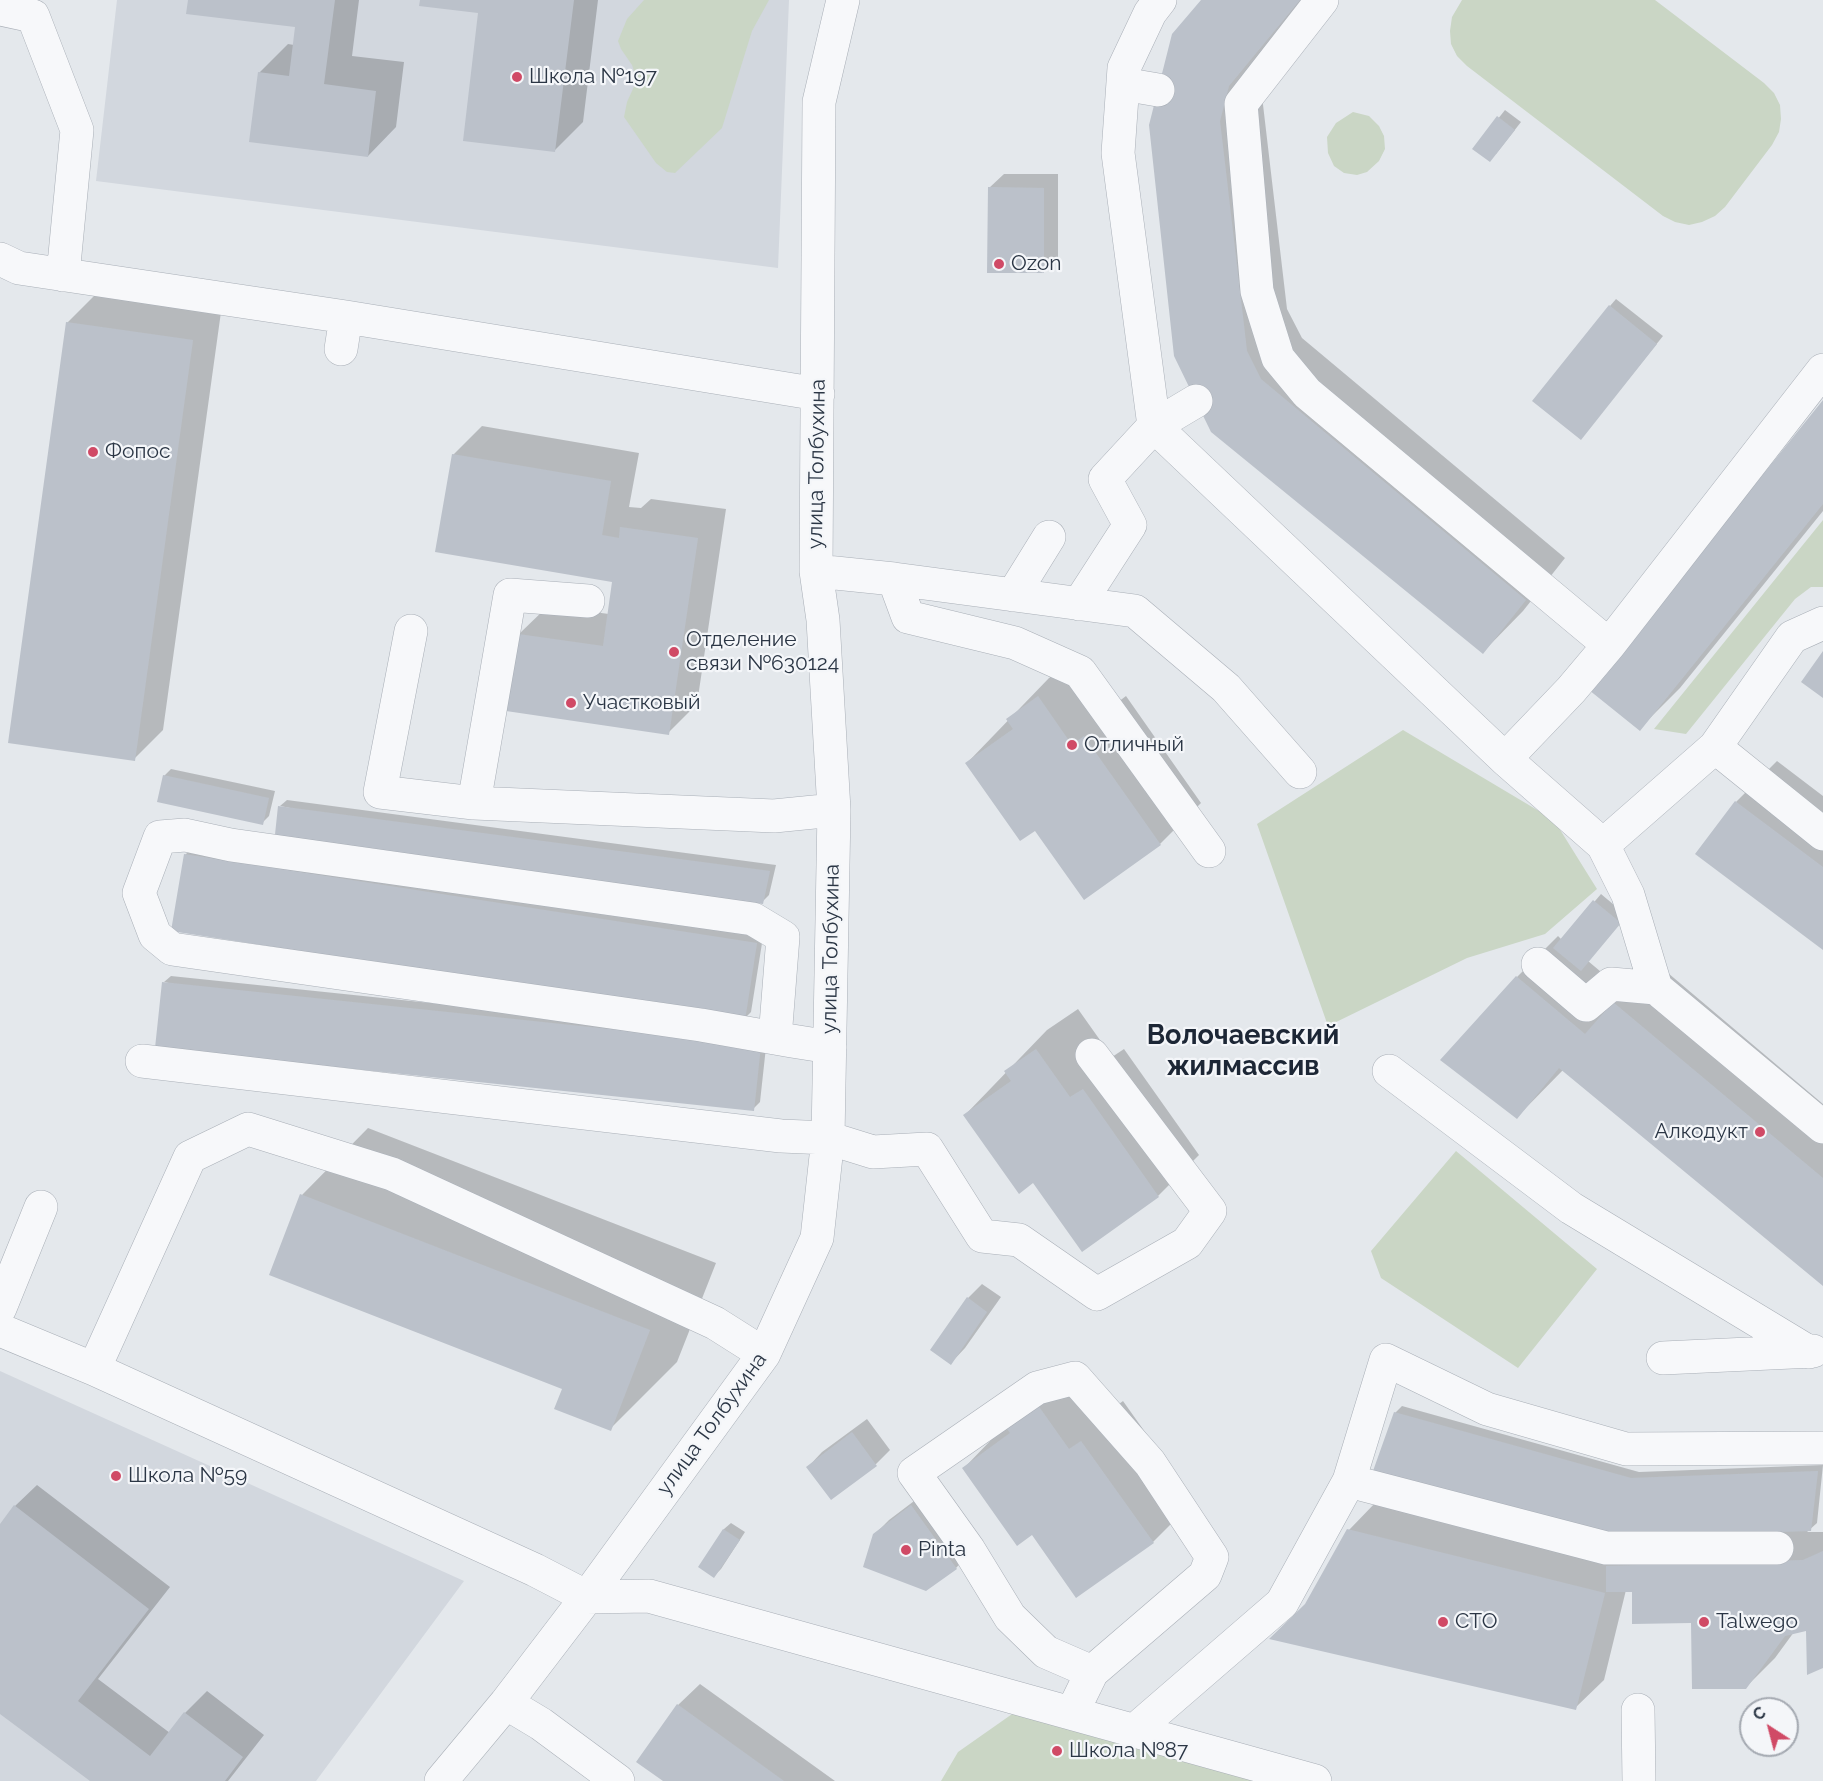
<!DOCTYPE html>
<html>
<head>
<meta charset="utf-8">
<style>
  body { margin:0 }
  #map { position:relative; width:1823px; height:1781px; overflow:hidden; background:#e4e8ec; font-family:Raleway,sans-serif }
  canvas { display:block }
  .north { position:absolute; left:1739px; top:1697px; width:60px; height:60px; box-sizing:border-box; background:#f4f6f9; border:2px solid #a4a9b1; border-radius:50%; rotate:324deg; font-size:16px; font-weight:700; line-height:24px; text-align:center; color:#2b3645 }
  .north::after { content:''; display:block; margin:auto; width:21px; height:27px; background:#d04a66; clip-path:polygon(50% 0,100% 100%,50% 72%,0 100%) }
</style>
</head>
<body>
<div id="map">
<canvas width="1823" height="1781"></canvas>
<div class="north">С</div>
</div>
<script>
const g = document.querySelector('canvas').getContext('2d');
g.lineJoin = 'round';
function fillPath(path, color) {
  g.fillStyle = color;
  g.fill(path, 'evenodd');
}
function toPath(rows) {
  const path = new Path2D();
  for (const r of rows) {
    path.moveTo(r[0], r[1]);
    for (let i = 2; i < r.length; i += 2) path.lineTo(r[i], r[i + 1]);
  }
  return path;
}
function strokePath(path, color, width, dash) {
  g.strokeStyle = color;
  g.lineWidth = width;
  g.lineCap = dash ? 'butt' : 'round';
  g.setLineDash(dash || []);
  g.stroke(path);
}
function label(font, color, halo, rows, align = 'center') {
  g.font = font + ' Raleway,sans-serif';
  g.lineWidth = 4.5;
  g.setLineDash([]);
  g.textBaseline = 'middle';
  g.strokeStyle = halo;
  g.fillStyle = color;
  for (const [text, x, y, turn = 0] of rows) {
    g.save();
    g.translate(x, y);
    g.rotate((+turn || 0) * Math.PI / 180);
    g.textAlign = isNaN(turn) ? turn : align;
    if (halo) g.strokeText(text, 0, 0);
    g.fillText(text, 0, 0);
    g.restore();
  }
}
const built = toPath([
  [117,0,789,0,778,268,96,181],
  [0,1371,464,1581,316,1781,0,1781]
]);
const green = toPath([
  [644,0,769,0,752,31,722,128,675,173,667,172,656,163,624,117,627,102,637,80,632,65,621,49,618,41,627,19],
  [1462,0,1655,0,1764,83,1774,93,1780,105,1781,119,1779,132,1772,145,1725,207,1715,216,1702,222,1689,225,1675,222,1663,216,1467,66,1457,56,1451,44,1450,31,1452,17],
  [1353,112,1369,116,1379,126,1384,136,1385,149,1379,161,1367,172,1357,175,1344,173,1334,166,1328,153,1327,137,1336,123],
  [1823,520,1823,587,1811,587,1795,599,1686,734,1654,729],
  [1403,730,1554,820,1597,889,1545,934,1467,958,1328,1026,1257,824],
  [1456,1151,1597,1269,1518,1368,1381,1278,1371,1251],
  [1015,1712,1261,1781,941,1781,958,1752]
]);
const shadow = toPath([
  [189,0,359,0,352,56,404,62,396,127,368,156,259,73,288,44,294,45,297,26],
  [421,0,598,0,583,122,554,151,480,11],
  [1203,0,1306,0,1260,79,1287,309,1302,338,1565,558,1523,611,1483,652,1213,431],
  [1505,110,1521,122,1496,154,1474,149],
  [1004,174,1058,174,1058,257,1043,272,989,188],
  [96,294,221,312,163,730,134,759,67,323],
  [1616,299,1663,336,1587,431,1610,306],
  [1823,402,1823,511,1680,688,1639,729],
  [482,426,639,453,629,507,641,508,651,499,726,509,697,704,668,733,519,634,548,606,609,614,614,581,453,455],
  [1080,656,1114,705,1126,696,1201,803,1160,844,1084,898,1035,829,967,763,1049,678],
  [1777,761,1823,796,1823,948,1736,802],
  [171,769,275,791,269,816,262,823,164,776],
  [287,800,776,865,769,895,762,902,280,806],
  [192,848,763,937,751,1012,744,1019,185,855],
  [1601,894,1626,915,1588,961,1625,992,1655,962,1823,1104,1823,1285,1563,1070,1517,1117,1517,977,1558,936,1562,940],
  [171,976,767,1038,760,1102,753,1109,164,982],
  [1078,1009,1112,1057,1124,1049,1199,1155,1158,1196,1082,1250,1033,1181,965,1115,1047,1030],
  [368,1128,716,1263,677,1362,610,1429,564,1388,271,1274,302,1195],
  [982,1284,1001,1297,965,1348,951,1363,968,1298],
  [1076,1361,1111,1410,1123,1401,1194,1501,1153,1542,1032,1533,964,1468,1046,1383],
  [1402,1406,1639,1472,1823,1465,1817,1523,1807,1532,1823,1532,1823,1666,1808,1629,1794,1632,1775,1658,1746,1687,1692,1622,1633,1590,1626,1590,1604,1680,1575,1708,1307,1603,1349,1530,1377,1501,1395,1413],
  [867,1419,890,1450,876,1464,808,1467,822,1452],
  [37,1485,170,1587,98,1679,170,1733,185,1713,207,1691,264,1735,228,1781,93,1781,0,1712,0,1526,15,1506],
  [926,1492,970,1553,956,1568,874,1535,889,1520],
  [731,1523,745,1532,721,1569,714,1576,700,1566,724,1529],
  [700,1684,835,1781,665,1781,678,1705]
]);
const building = toPath([
  [188,0,335,0,324,84,376,91,368,157,249,142,258,72,289,76,295,27,186,14],
  [420,0,574,0,555,152,463,141,478,13,419,6],
  [1201,0,1300,0,1229,86,1220,121,1247,351,1261,379,1526,600,1483,654,1211,432,1174,356,1149,125,1172,34],
  [1497,116,1515,130,1490,162,1472,149],
  [988,187,1044,188,1044,273,987,273],
  [1609,305,1657,344,1581,440,1532,401],
  [66,322,193,340,135,761,8,743],
  [1823,400,1823,504,1640,731,1589,690],
  [452,454,611,481,602,535,619,538,620,527,698,538,669,735,506,711,518,634,603,646,612,582,435,552],
  [1823,651,1823,698,1801,682],
  [1038,696,1072,745,1084,736,1161,845,1084,900,1035,831,1020,841,965,763,1013,729,1006,719],
  [163,775,269,798,263,825,157,802],
  [1735,801,1823,867,1823,950,1695,854],
  [278,806,770,871,763,904,274,844],
  [184,854,757,943,745,1020,171,931],
  [1593,900,1621,923,1581,971,1553,948],
  [1516,976,1585,1034,1613,1002,1823,1178,1823,1286,1559,1068,1517,1119,1440,1060],
  [162,982,761,1045,754,1111,155,1048],
  [1036,1049,1070,1097,1083,1089,1159,1197,1082,1252,1033,1183,1019,1194,963,1115,1011,1081,1004,1071],
  [300,1194,650,1330,611,1431,554,1409,562,1389,269,1275],
  [967,1297,987,1312,951,1365,930,1350],
  [1035,1401,1069,1449,1081,1441,1154,1543,1076,1598,1032,1535,1017,1546,962,1468,1010,1433,1003,1423],
  [1394,1412,1631,1478,1818,1471,1811,1531,1610,1537,1373,1471],
  [852,1432,877,1466,831,1500,806,1467],
  [14,1505,149,1609,78,1701,150,1756,184,1712,243,1757,225,1781,90,1781,0,1714,0,1524],
  [911,1505,957,1569,926,1591,863,1567,873,1534],
  [723,1529,740,1540,714,1578,698,1567],
  [1347,1529,1605,1593,1576,1710,1269,1639,1305,1604],
  [1823,1551,1823,1668,1807,1675,1806,1631,1785,1636,1746,1689,1692,1689,1691,1623,1632,1624,1632,1592,1606,1592,1606,1566,1803,1560],
  [677,1704,784,1781,663,1781,636,1762]
]);
const minor = toPath([
  [1160,0,1150,13,1124,68,1118,153,1154,426,1505,759,1603,845,1628,895,1656,988,1823,1127],
  [1322,0,1241,104,1257,291,1278,358,1307,393,1609,645],
  [0,9,33,16,77,130,63,275],
  [1123,84,1158,90],
  [0,259,19,268,346,317,818,394],
  [341,349,346,317],
  [816,571,894,579,1135,611,1226,688,1300,772],
  [894,579,908,617,1015,643,1080,672,1209,851],
  [1013,595,1049,537],
  [588,601,510,595,474,803,774,816,834,810],
  [1079,604,1130,525,1105,479,1154,426,1196,401],
  [411,631,380,792,474,803],
  [1715,747,1823,834],
  [1505,759,1571,690,1609,645,1823,370],
  [1603,845,1715,747,1792,637,1823,623],
  [1538,964,1586,1005,1611,984,1656,988],
  [775,1038,783,937,753,919,231,845,185,835,160,837,139,893,155,935,172,949,701,1025,792,1041,830,1047],
  [142,1061,781,1136,828,1138,873,1152,927,1149,982,1236,1019,1240,1097,1294,1187,1243,1210,1211,1092,1055],
  [1389,1071,1571,1208,1809,1352],
  [0,1308,41,1207],
  [0,1330,94,1369,535,1570,587,1597,649,1596,1315,1781],
  [1663,1358,1813,1351],
  [94,1369,190,1157,248,1129,392,1174,715,1323,764,1354],
  [1349,1481,1386,1360,1487,1409,1626,1449,1823,1448],
  [506,1703,541,1724,618,1781],
  [1638,1710,1639,1781],
  [1072,1713,1092,1672,1205,1575,1212,1557,1150,1463,1075,1378,1037,1388,914,1473,969,1550,1010,1617,1046,1652,1092,1672],
  [1134,1731,1282,1603,1349,1481,1606,1548,1777,1548],
  [441,1781,506,1703,587,1597,764,1354,817,1238,828,1138,834,810,823,620,816,571,819,102,843,0]
]);
const markers = [
  [517,77,6,"#d04a66"],
  [999,264,6,"#d04a66"],
  [93,452,6,"#d04a66"],
  [674,652,6,"#d04a66"],
  [571,703,6,"#d04a66"],
  [1072,745,6,"#d04a66"],
  [1760,1132,6,"#d04a66"],
  [116,1476,6,"#d04a66"],
  [906,1550,6,"#d04a66"],
  [1443,1622,6,"#d04a66"],
  [1704,1622,6,"#d04a66"],
  [1057,1751,6,"#d04a66"]
];
const poiNames = [
  ["Школа №197",529,77],
  ["Ozon",1011,264],
  ["Фопос",105,452],
  ["Отделение",686,640],
  ["связи №630124",686,664],
  ["Участковый",583,703],
  ["Отличный",1084,745],
  ["Алкодукт",1748,1132,"right"],
  ["Школа №59",128,1476],
  ["Pinta",918,1550],
  ["СТО",1455,1622],
  ["Talwego",1716,1622],
  ["Школа №87",1069,1751]
];
const streetNames = [
  ["улица Толбухина",817,464,-89],
  ["улица Толбухина",831,949,-89],
  ["улица Толбухина",712,1424,-54]
];
const districtNames = [
  ["Волочаевский",1243,1036],
  ["жилмассив",1243,1067]
];
fillPath(built, '#d2d7de');
fillPath(green, '#cad6c5');
fillPath(shadow, '#0003');
fillPath(building, '#bbc1ca');
strokePath(minor, '#a9afb7', 34);
strokePath(minor, '#f7f8fa', 33);
for (const [x, y, r, color] of markers) {
  const dot = new Path2D();
  dot.arc(x, y, r, 0, 2 * Math.PI);
  g.fillStyle = color;
  g.fill(dot);
  strokePath(dot, '#f4f6f9', 2);
}
label('21px', '#2b3645', '#f4f6f9', poiNames, 'left');
label('21px', '#2b3645', '#f4f6f9', streetNames);
label('bold 27px', '#1d2736', '#f4f6f9', districtNames);
</script>
</body>
</html>
